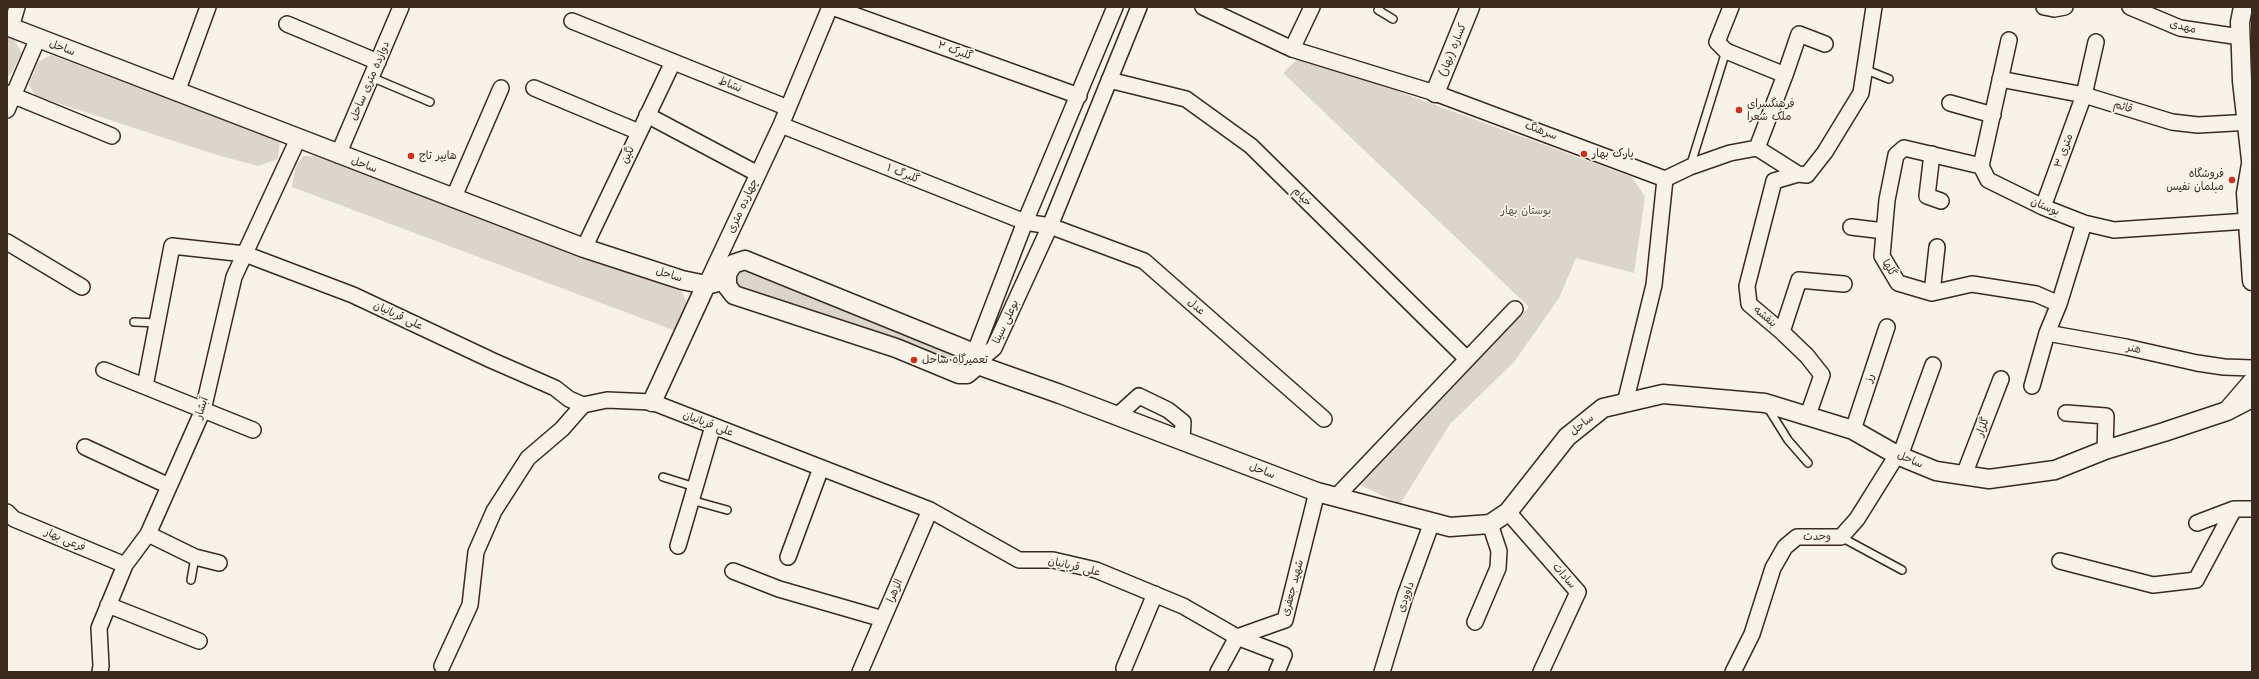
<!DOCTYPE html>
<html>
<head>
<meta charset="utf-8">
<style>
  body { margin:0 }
  #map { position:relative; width:2259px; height:679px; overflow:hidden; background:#f7f3e8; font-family:"Shantell Sans",sans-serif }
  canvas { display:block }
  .frame { position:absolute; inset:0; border:8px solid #3b2a1e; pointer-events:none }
</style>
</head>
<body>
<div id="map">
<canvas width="2259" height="679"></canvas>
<div class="frame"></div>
</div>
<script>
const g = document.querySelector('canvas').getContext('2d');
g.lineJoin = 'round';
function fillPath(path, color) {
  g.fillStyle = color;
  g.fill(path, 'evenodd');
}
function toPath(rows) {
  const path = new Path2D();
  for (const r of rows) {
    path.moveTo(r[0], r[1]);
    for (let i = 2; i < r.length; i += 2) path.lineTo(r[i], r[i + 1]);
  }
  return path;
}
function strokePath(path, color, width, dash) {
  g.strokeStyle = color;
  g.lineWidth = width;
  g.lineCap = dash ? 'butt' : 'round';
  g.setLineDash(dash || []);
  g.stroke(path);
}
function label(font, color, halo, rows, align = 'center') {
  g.font = font + ' "Shantell Sans","Playpen Sans Arabic",sans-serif';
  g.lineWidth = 3.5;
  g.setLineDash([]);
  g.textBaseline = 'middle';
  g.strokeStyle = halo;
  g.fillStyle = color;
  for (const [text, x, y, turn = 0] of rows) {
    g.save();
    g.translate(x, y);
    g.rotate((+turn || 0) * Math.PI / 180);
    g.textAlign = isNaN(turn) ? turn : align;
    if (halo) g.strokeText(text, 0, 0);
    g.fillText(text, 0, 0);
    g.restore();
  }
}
const green = toPath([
  [7,35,13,38,22,53,11,74,7,77],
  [51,55,280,141,278,159,258,166,217,155,36,96,29,85,38,62],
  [1301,56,1632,177,1645,197,1634,273,1576,258,1559,298,1514,362,1450,424,1400,504,1358,484,1529,307,1283,73],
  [303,156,315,156,467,211,661,284,682,292,691,312,681,333,292,187,295,169],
  [750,266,953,349,954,355,949,358,905,345,739,289,736,282,740,273]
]);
const service = toPath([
  [1380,7,1378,10,1393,19],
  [1864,69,1889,79],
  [371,77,430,102],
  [1690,167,1726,51],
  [134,322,158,323],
  [1768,408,1788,440,1808,463],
  [663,477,695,487],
  [691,500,727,510],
  [1841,537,1902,570],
  [191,580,195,557]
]);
const minor = toPath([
  [832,7,1079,96],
  [1203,7,1292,49,1435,93,1665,179,1654,285,1625,403],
  [2044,7,2054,9,2065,7],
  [2130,7,2180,28,2240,37],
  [572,21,788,108],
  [287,24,378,62],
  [11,28,17,7],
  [2009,40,1981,166,1988,180,2043,207,2084,223,2114,230,2248,221],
  [1292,49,1312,7],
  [1785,75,1799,34,1825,44],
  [2000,79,2084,95,2172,122,2198,125,2252,122],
  [1109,80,1186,99,1251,146,1467,359],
  [534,88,639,132],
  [177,92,208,7],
  [7,93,112,136],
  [1950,103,1993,115],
  [7,110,38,38],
  [647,115,758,174],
  [781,125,1025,222,1050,226,1144,261,1324,419],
  [1757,148,1798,174],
  [1932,154,1927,196,1941,201],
  [338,155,401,7],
  [1981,166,1904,148,1896,155,1887,200,1882,256,1898,283,1932,293,1972,284,2036,294,2059,304],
  [1665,179,1690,167,1730,153,1757,148,1785,75,1726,51,1717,42,1731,7],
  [453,199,501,88],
  [2043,207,2084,95,2096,42],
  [2084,223,2059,304,2047,333,2126,347,2197,363,2224,367,2252,368],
  [1851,227,1884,231],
  [7,242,82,287],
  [584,248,673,62],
  [706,285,781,125,830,7],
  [1932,293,1937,247],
  [1782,332,1799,280,1844,284],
  [975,364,994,348,1050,226,1139,7],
  [975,364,978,344,1025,222,1115,7],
  [104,370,253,430],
  [145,386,172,246,245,254,353,295,491,360,555,388,569,399,583,405,607,400,652,402,930,510,1019,560,1053,560,1096,570,1183,606,1237,637,1284,655,1277,672],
  [2032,386,2047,333],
  [2066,413,2106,416,2105,450],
  [1808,415,1822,375,1807,356,1782,332,1749,304,1747,286,1774,181,1798,174,1807,175,1825,152,1861,93,1874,7],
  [1117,416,1139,396,1168,410,1183,422,1182,440],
  [1853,430,1887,327],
  [85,447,169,486],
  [1900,456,1933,365],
  [1964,475,2001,379],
  [1336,497,1515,309],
  [7,512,14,519,125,565],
  [1508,512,1578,592,1541,672],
  [2197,523,2234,509,2252,509],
  [148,534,195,557,219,563],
  [678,546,713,426],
  [788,557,821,468],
  [2060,561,2153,585,2196,580,2234,509],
  [733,571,779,589,883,619],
  [108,605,199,641],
  [1475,622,1498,568,1499,551,1490,524],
  [442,666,470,605,476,552,494,511,528,458,562,429,583,405],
  [1124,668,1155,594],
  [100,672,101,666,99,628,125,565,148,534,203,410,234,277,298,139],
  [860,672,930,510],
  [1218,672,1237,637,1285,620,1317,492],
  [1382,672,1405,596,1432,522],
  [1733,672,1752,634,1773,568,1785,547,1797,537,1841,537,1857,519,1897,455]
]);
const tertiary = toPath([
  [2243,7,2240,22,2242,81,2252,169],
  [7,26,584,248,682,280,706,285,726,280],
  [1435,93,1470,7],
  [2251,164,2246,193,2252,281],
  [745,260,969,351,975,360,974,368,967,374,959,374,896,348,734,295,727,286,727,274,733,264,745,260],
  [975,364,1060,394,1317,492,1450,527,1490,524,1508,512,1567,437,1603,408,1663,394,1765,403,1853,430,1897,455,1936,471,1989,479,2055,470,2105,450,2164,432,2227,411],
  [2252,382,2227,411,2252,398],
  [652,402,706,285]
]);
const markers = [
  [1739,110,4,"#c8321e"],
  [1584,154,4,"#c8321e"],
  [411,156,4,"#c8321e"],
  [2232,180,4,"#c8321e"],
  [914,360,4,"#c8321e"]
];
const streetNames = [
  ["مهدی",2183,27,14],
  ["ساحل",62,48,21],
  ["کساره (بهار)",1453,50,-68],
  ["گلبرک ۲",955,51,20],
  ["دوازده متری ساحل",370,81,-67],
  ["نشاط",730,85,22],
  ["قائم",2123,107,17],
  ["سرهنگ",1541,131,20],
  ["۳ متری",2064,151,-70],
  ["نگین",628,155,-64],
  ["ساحل",364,165,21],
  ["گلبرگ ۱",903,174,22],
  ["خیام",1302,197,45],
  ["چهارده متری",743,206,-65],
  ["بوستان",2045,207,23],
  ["گلها",1889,268,59],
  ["ساحل",669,275,17],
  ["عدل",1196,307,41],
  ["علی قربانیان",398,316,25],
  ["بنفشه",1765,317,40],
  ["بوعلی سینا",1006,322,-65],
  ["هنر",2134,349,12],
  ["رز",1870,378,-71],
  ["آبشار",202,408,-72],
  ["علی قربانیان",708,424,21],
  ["ساحل",1582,425,-38],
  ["گلزار",1983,427,-69],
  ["ساحل",1910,460,24],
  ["ساحل",1262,471,21],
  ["وحدت",1817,537,-1],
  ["فرعی بهار",65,540,23],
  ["علی قربانیان",1074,567,13],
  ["سادات",1564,576,49],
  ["شهید جعفری",1293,588,-75],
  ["الزهرا",895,591,-66],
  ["داوودی",1406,597,-71]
];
const poiNames = [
  ["فرهنگسرای",1747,104],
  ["ملک شعرا",1747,117],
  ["پارک بهار",1592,154],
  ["هایپر تاج",419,156],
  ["فروشگاه",2224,174,"right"],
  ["مبلمان نفیس",2224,187,"right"],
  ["تعمیرگاه ساحل",922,360]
];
const parkNames = [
  ["بوستان بهار",1526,211]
];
fillPath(green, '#dbd6cb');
strokePath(service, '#3b2a1e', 10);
strokePath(minor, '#3b2a1e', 18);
strokePath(tertiary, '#3b2a1e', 21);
strokePath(service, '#f7f3e8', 7);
strokePath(minor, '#f7f3e8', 15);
strokePath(tertiary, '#f7f3e8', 18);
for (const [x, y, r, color] of markers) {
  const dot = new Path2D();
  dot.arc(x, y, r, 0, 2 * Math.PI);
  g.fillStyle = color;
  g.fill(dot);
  strokePath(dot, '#f7f3e8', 1.5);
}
label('11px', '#3b2a1e', '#f7f3e8', streetNames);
label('11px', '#3b2a1e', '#f7f3e8', poiNames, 'left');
label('11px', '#5b4c41', '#f7f3e8', parkNames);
</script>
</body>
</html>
